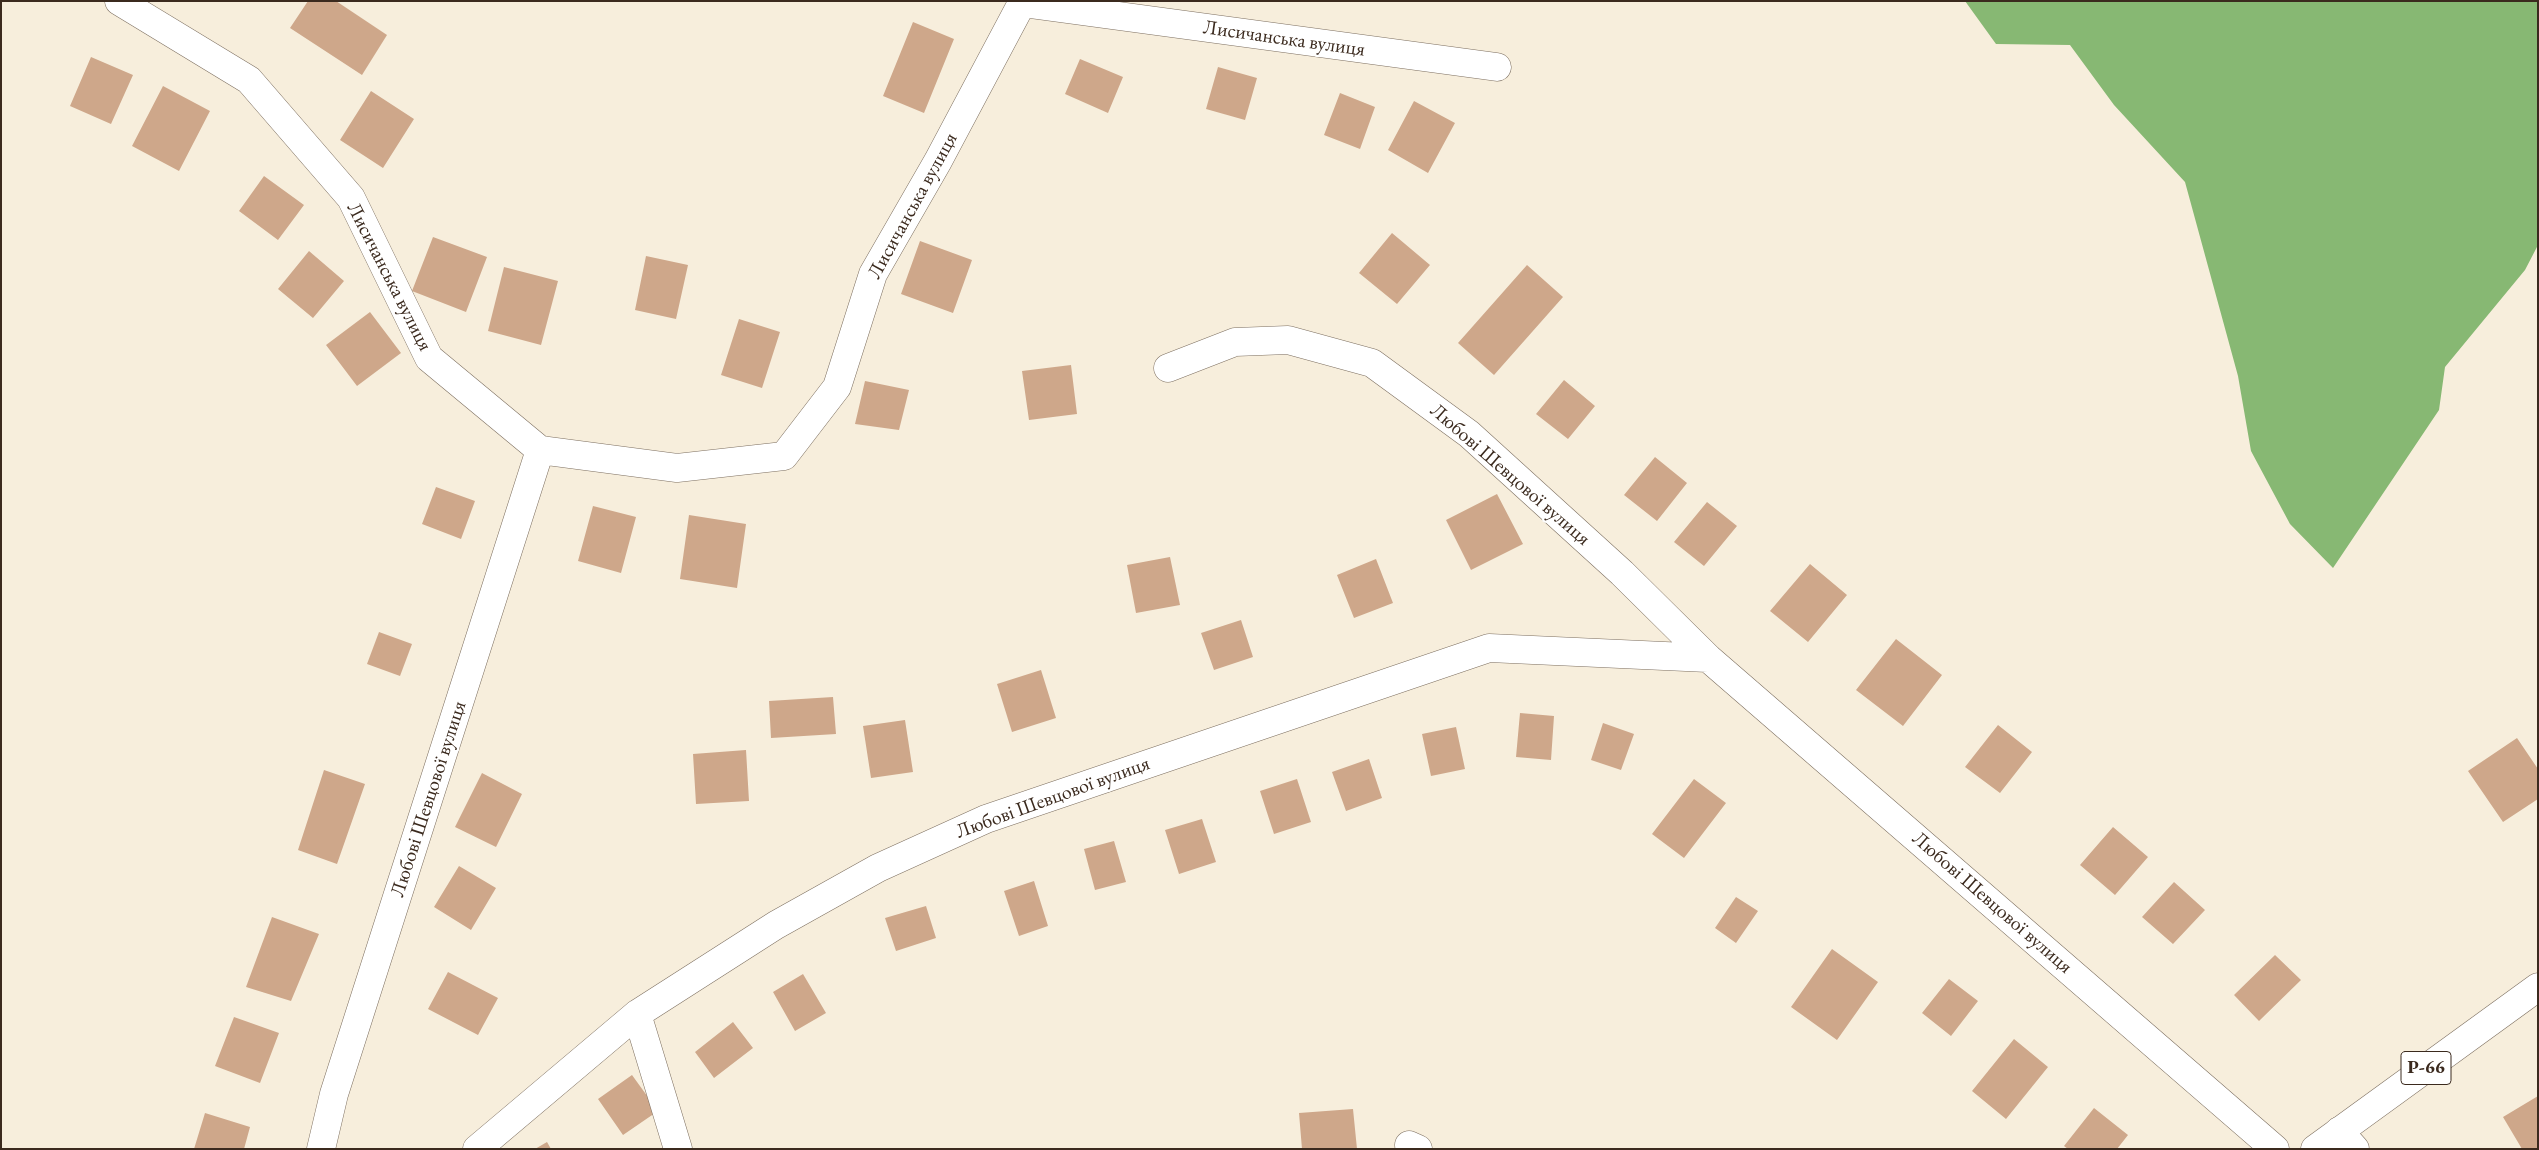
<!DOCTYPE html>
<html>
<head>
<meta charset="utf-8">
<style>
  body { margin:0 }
  #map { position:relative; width:2539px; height:1150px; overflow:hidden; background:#f7eedc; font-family:"EB Garamond",serif }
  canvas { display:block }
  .frame { position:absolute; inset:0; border:2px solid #3b2a1e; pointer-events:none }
</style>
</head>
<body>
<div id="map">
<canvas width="2539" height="1150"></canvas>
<div class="frame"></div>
</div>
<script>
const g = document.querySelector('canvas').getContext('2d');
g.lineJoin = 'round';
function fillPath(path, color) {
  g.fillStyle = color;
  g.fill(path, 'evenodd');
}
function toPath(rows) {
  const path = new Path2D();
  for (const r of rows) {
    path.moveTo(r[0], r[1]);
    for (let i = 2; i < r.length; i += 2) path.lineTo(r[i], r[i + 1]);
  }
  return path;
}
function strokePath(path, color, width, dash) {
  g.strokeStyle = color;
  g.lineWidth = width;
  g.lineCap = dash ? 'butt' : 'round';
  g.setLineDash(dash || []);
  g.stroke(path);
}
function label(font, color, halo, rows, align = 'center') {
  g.font = font + ' "EB Garamond",serif';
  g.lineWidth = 4.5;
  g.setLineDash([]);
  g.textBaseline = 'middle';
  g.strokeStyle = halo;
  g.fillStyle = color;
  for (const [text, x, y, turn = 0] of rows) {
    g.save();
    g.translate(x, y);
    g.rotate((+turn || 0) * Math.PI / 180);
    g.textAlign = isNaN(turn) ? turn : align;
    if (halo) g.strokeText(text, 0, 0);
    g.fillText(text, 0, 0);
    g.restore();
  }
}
const forest = toPath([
  [1965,1,2538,1,2538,245,2525,270,2445,367,2439,410,2333,568,2290,524,2251,451,2238,376,2185,182,2114,105,2070,45,1996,44]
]);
const building = toPath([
  [308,1,336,1,387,35,362,75,290,28],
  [913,22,954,39,924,113,883,96],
  [91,57,133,75,111,124,70,106],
  [1080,59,1123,77,1108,113,1065,94],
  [1218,67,1257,78,1245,120,1206,109],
  [163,86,210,111,179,171,132,146],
  [371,91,414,119,383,168,340,140],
  [1340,93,1375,107,1360,149,1324,135],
  [1414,101,1455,123,1428,173,1388,150],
  [264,176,304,205,278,240,239,211],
  [1392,233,1430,265,1397,304,1359,273],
  [433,237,487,257,466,312,412,291],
  [920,241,972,260,953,313,901,294],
  [309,251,344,281,313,318,278,289],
  [646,256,688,265,676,319,635,310],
  [1527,265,1563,297,1494,375,1458,343],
  [504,267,558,281,541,345,488,331],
  [370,312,401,353,357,386,326,345],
  [739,319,780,332,762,388,721,375],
  [1071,365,1077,414,1029,420,1022,371],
  [1564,380,1595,406,1568,439,1536,414],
  [865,381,909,390,899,430,855,424],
  [1655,457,1687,483,1657,521,1624,495],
  [436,487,475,501,461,539,422,524],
  [1497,494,1523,544,1471,570,1446,520],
  [1707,502,1737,526,1704,566,1674,542],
  [593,506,636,517,621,573,578,561],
  [689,515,746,524,737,588,680,579],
  [1170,557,1180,605,1136,613,1127,565],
  [1376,559,1393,603,1354,618,1337,575],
  [1810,564,1847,595,1808,642,1770,611],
  [1241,620,1253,657,1214,670,1201,633],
  [379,632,412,644,400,676,367,664],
  [1896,639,1942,675,1903,726,1856,690],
  [1041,670,1056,718,1012,732,997,684],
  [833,697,836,734,771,738,769,701],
  [1520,713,1554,716,1551,760,1516,757],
  [905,720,913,772,871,778,863,726],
  [1603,723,1634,734,1621,770,1591,760],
  [1998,725,2032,752,2000,793,1965,767],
  [1456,727,1465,769,1431,776,1422,734],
  [2517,738,2538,769,2538,799,2503,822,2468,771],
  [746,750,749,801,696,804,693,754],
  [1369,759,1382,798,1346,811,1332,772],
  [324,770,365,784,337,864,298,850],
  [482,773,522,794,496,847,455,827],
  [1297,779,1311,822,1274,834,1260,791],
  [1694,779,1726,803,1684,858,1652,834],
  [1202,819,1216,862,1179,874,1165,830],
  [2113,827,2148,857,2115,895,2080,865],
  [1114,841,1126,882,1095,890,1084,849],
  [459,866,496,888,471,930,434,907],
  [1034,881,1048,926,1019,936,1004,891],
  [2174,882,2205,910,2173,944,2142,917],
  [1736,897,1758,911,1736,943,1715,928],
  [926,906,936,938,896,951,885,918],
  [272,917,319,934,291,1001,246,987],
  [1832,949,1878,982,1837,1040,1791,1007],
  [2275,955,2301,980,2259,1021,2234,995],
  [448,972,498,998,478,1035,428,1009],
  [803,974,826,1013,795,1031,773,992],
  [1949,979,1978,1001,1951,1036,1922,1013],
  [234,1017,279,1033,260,1083,215,1066],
  [733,1022,753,1048,714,1078,695,1052],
  [2014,1039,2048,1067,2006,1119,1972,1091],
  [632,1075,658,1111,623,1135,598,1099],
  [2538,1096,2538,1149,2522,1149,2503,1117],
  [2094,1108,2128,1135,2117,1149,2068,1149,2064,1146],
  [1353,1109,1357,1149,1302,1149,1299,1113],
  [205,1113,250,1127,244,1149,194,1149],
  [547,1142,551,1149,535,1149]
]);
const minor = toPath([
  [119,1,249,80,351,198,429,358,540,450,677,468,784,456,837,387,873,274,938,161,1022,3,1497,67],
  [1168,368,1235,342,1288,340,1372,363,1469,434,1622,573,1708,658],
  [637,1014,678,1149],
  [2339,1131,2355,1149],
  [1409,1145,1418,1149],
  [321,1149,334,1094,540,450],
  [477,1149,637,1014,776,925,878,868,986,819,1489,648,1708,658,2275,1149]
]);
const major = toPath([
  [2315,1149,2538,987]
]);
const shields = [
  [2426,1068,50]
];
const shieldNames = [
  ["Р-66",2426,1068]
];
const streetNames = [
  ["Лисичанська вулиця",1284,39,8],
  ["Лисичанська вулиця",913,206,-61],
  ["Лисичанська вулиця",389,277,63],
  ["Любові Шевцової вулиця",1510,475,41],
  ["Любові Шевцової вулиця",1053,798,-20],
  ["Любові Шевцової вулиця",429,799,-72],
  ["Любові Шевцової вулиця",1992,903,41]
];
fillPath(forest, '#87b873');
fillPath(building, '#cea78a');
strokePath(minor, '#7d6f60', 29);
strokePath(major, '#7d6f60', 29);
strokePath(minor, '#fff', 28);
strokePath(major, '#fff', 28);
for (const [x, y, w] of shields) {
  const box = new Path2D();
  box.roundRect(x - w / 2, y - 16.5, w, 33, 4);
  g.fillStyle = '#fff';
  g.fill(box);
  strokePath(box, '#3b2a1e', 1);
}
label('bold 19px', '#3b2a1e', null, shieldNames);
label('20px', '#3b2a1e', '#fff', streetNames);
</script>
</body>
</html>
